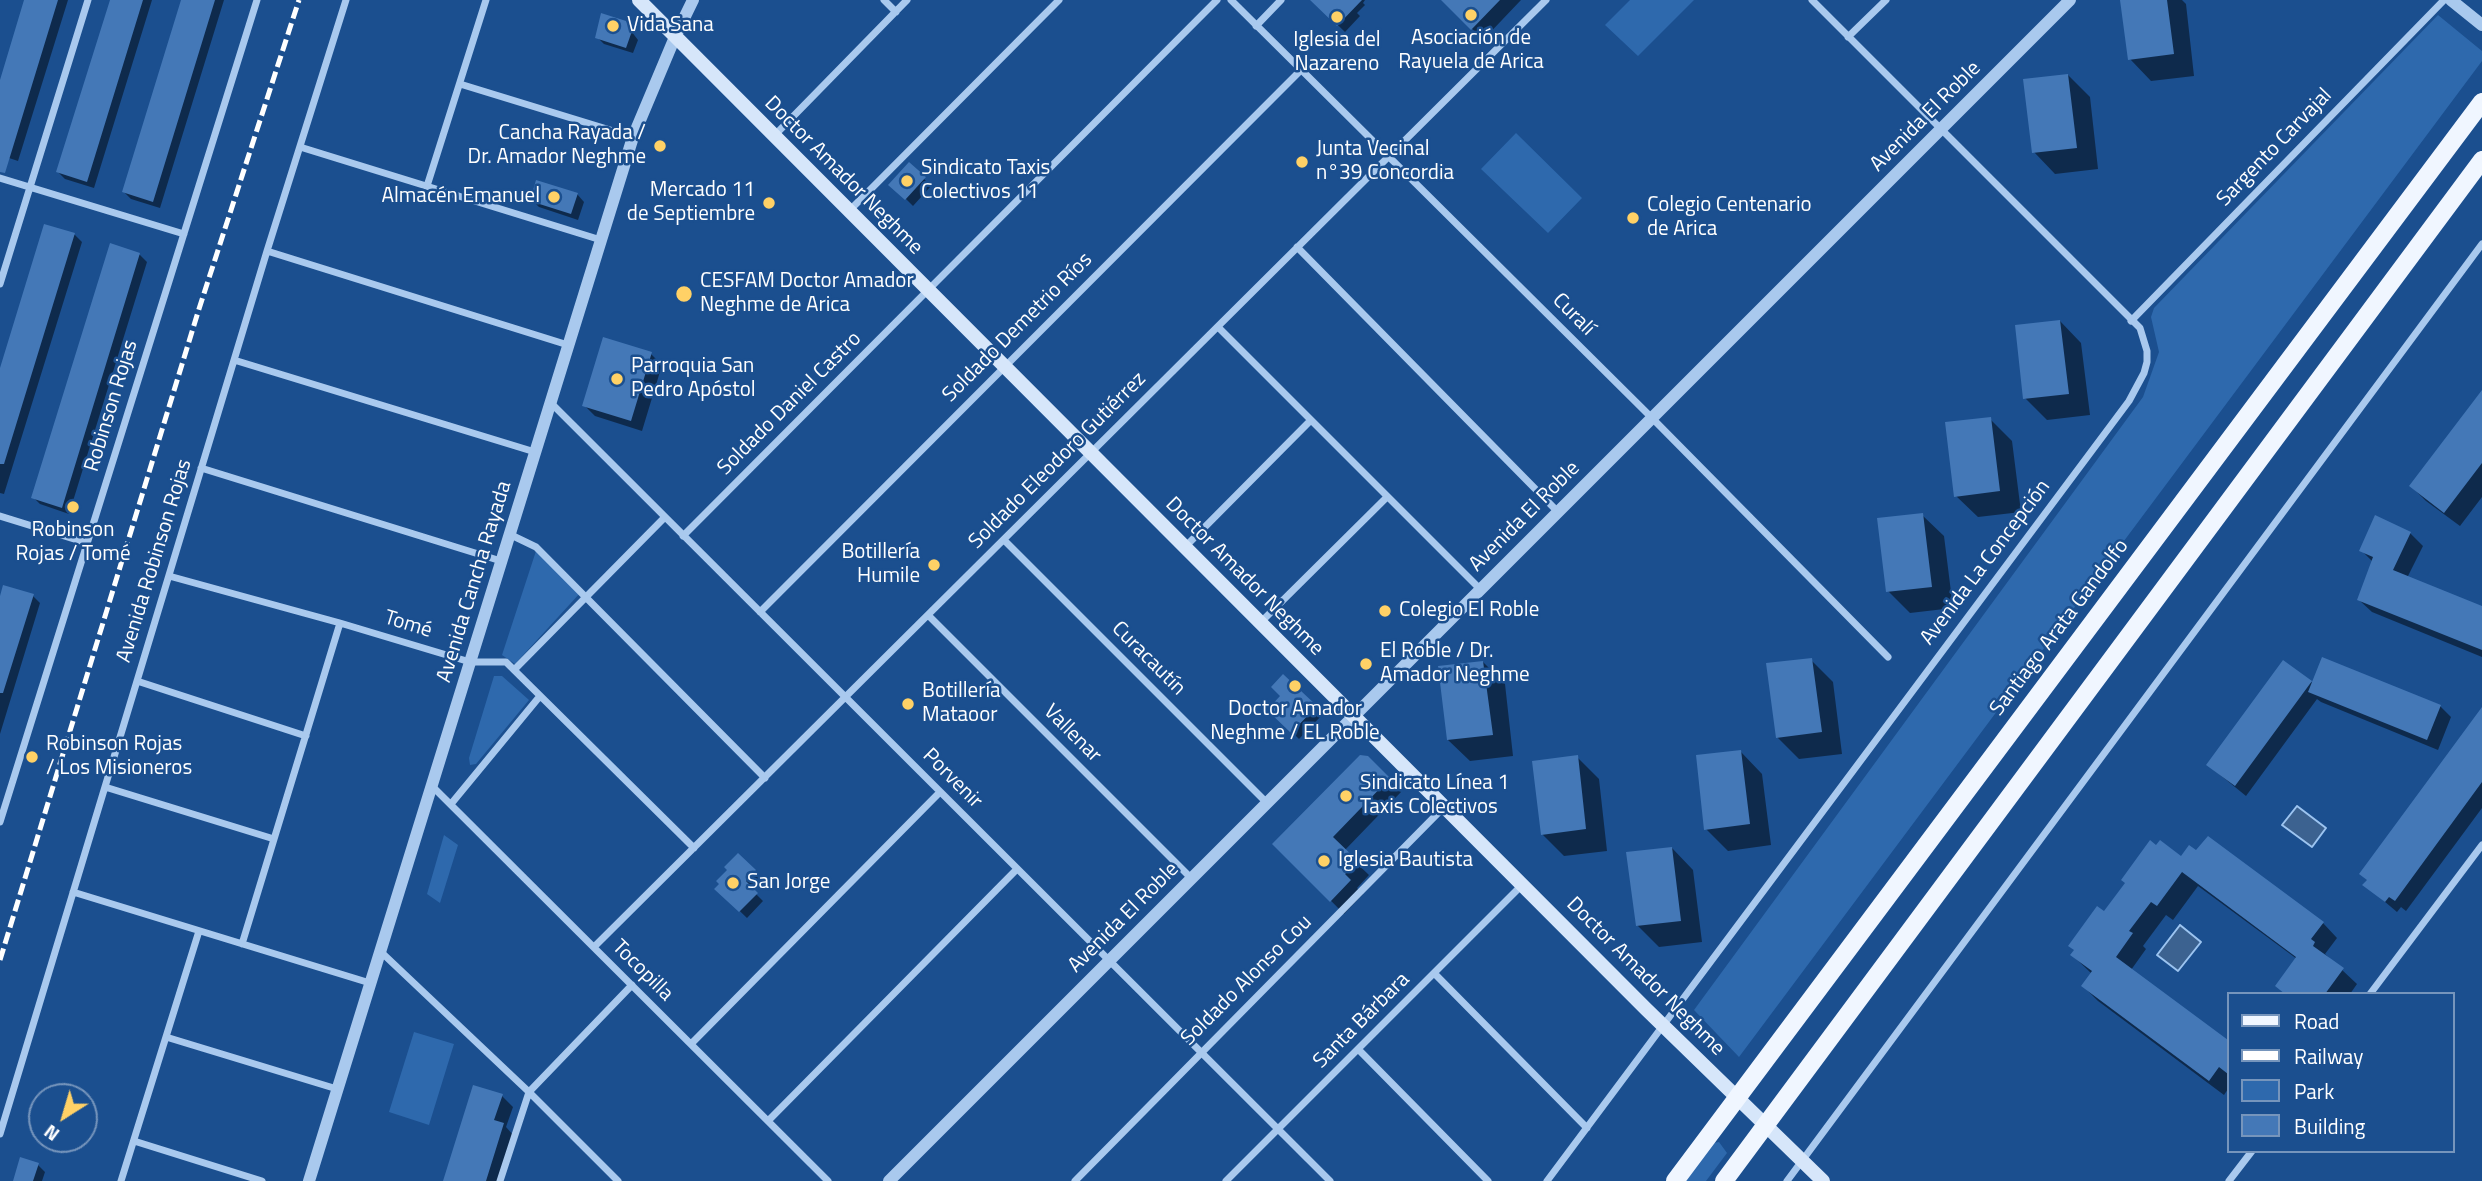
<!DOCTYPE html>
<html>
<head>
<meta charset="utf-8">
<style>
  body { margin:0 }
  #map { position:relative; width:2482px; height:1181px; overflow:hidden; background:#1b4f8f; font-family:"Titillium Web",sans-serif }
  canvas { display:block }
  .legend { position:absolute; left:2227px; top:992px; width:228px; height:161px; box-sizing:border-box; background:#1b4f8f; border:2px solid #7695bc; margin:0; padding:9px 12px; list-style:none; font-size:21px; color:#fff }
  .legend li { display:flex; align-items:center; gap:14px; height:35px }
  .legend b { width:35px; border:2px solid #7695bc }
  .north { position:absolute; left:28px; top:1083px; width:70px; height:70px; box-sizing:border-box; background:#1b4f8f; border:2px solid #7695bc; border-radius:50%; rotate:217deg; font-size:19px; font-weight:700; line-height:28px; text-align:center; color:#fff }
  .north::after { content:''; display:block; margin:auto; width:24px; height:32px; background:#ffd166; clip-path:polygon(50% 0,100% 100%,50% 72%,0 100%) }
</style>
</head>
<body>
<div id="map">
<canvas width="2482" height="1181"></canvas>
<ul class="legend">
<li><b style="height:9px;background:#f0f6ff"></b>Road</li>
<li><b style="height:9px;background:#fff"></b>Railway</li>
<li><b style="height:19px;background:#2e69ad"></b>Park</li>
<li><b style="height:19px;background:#4478b7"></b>Building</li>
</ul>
<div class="north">N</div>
</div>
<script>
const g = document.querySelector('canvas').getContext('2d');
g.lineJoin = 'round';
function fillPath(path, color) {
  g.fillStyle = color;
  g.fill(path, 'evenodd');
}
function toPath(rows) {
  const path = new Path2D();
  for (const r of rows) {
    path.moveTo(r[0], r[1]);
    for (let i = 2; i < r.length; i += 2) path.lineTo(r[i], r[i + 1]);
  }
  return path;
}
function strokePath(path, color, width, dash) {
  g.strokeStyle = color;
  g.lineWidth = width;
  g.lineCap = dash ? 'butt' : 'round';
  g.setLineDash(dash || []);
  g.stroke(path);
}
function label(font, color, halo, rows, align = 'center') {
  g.font = font + ' "Titillium Web",sans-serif';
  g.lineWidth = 5;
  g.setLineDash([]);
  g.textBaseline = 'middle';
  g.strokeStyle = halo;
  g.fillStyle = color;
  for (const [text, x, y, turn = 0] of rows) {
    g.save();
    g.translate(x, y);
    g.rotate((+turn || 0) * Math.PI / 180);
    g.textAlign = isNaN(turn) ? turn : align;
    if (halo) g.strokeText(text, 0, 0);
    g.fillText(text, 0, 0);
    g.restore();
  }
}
const green = toPath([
  [1630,0,1694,0,1638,56,1605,25],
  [2438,15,2482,51,2482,61,1739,1057,1694,1010,2143,397,2159,352,2151,317,2154,308],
  [1516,133,1582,198,1548,233,1481,169],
  [536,551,581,592,515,664,502,655],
  [494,676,502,676,529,700,476,764,470,765,469,758],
  [444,835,458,845,440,903,427,894],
  [414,1032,454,1044,429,1125,389,1112],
  [1719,1142,1727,1153,1706,1181,1685,1181,1713,1143]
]);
const water = toPath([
  [2297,806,2326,828,2312,847,2282,825,2297,806],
  [2180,925,2201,942,2178,971,2157,955,2180,925]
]);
const shadow = toPath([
  [27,0,68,0,18,161,0,155,0,87],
  [112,0,152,0,94,188,65,179,58,172],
  [183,0,224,0,160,208,131,199,124,192],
  [1312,0,1365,0,1363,3,1365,5,1357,13,1360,16,1345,32],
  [1444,0,1521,0,1483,40],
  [2122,0,2182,0,2186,4,2194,76,2151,81,2130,59],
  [625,23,638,40,633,53,604,44,597,37],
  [2068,75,2090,97,2098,169,2055,174,2034,152],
  [909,164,931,186,913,206,891,184],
  [577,194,584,202,578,220,539,207,532,200],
  [46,226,75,235,82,242,4,494,0,493,0,374],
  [111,246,140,255,147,262,69,514,40,504,33,497],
  [2060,321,2081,343,2090,415,2047,420,2025,398],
  [651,354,662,365,642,431,595,416,584,405],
  [2482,393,2482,497,2460,526,2426,501,2411,486],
  [1990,419,2012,441,2021,512,1978,517,1956,496],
  [1922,515,1944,536,1953,608,1910,613,1888,591],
  [2410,533,2423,546,2407,578,2482,608,2482,657,2372,612,2359,600,2373,562,2361,550],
  [5,587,33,596,40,603,0,734,0,602],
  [1811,660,1833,682,1842,754,1799,759,1777,737],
  [1483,662,1505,684,1513,756,1470,761,1448,740],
  [1283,676,1323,714,1299,739,1270,710,1283,697],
  [2310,682,2440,706,2451,717,2438,750,2321,702,2317,699,2246,796,2208,765],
  [2482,724,2482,808,2406,911,2401,907,2397,912,2365,885],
  [1741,752,1762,774,1771,845,1728,851,1706,829],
  [1577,757,1599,779,1607,851,1564,856,1542,834],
  [1367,758,1401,792,1344,851,1369,875,1357,888,1363,894,1344,914,1275,844],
  [1672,848,1693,870,1702,942,1659,947,1637,925],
  [738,855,762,878,751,889,763,901,747,918,717,889],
  [2182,858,2323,923,2337,938,2325,954,2357,984,2350,994,2282,994,2297,959,2198,886,2173,920,2166,915,2143,946,2146,949,2131,970,2228,1042,2228,1089,2224,1095,2098,1001,2083,986,2092,974,2072,955,2104,914],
  [502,1096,513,1107,506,1127,514,1136,500,1181,445,1181],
  [38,1165,45,1172,42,1181,14,1181]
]);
const building = toPath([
  [24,0,58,0,5,173,0,172,0,80],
  [110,0,143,0,87,182,56,172],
  [181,0,215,0,153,202,122,192],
  [1310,0,1362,0,1337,26],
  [1441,0,1500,0,1471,30],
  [2120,0,2167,0,2174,54,2128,60],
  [601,13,626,21,632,31,626,48,595,38],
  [2068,74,2077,148,2032,153,2023,79],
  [909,162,926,177,905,200,888,185],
  [536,180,578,193,571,214,530,201],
  [44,224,75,233,4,464,0,464,0,368],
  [110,243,140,253,62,508,31,498],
  [2060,320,2069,394,2023,399,2015,325],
  [603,337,652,352,631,421,582,406],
  [2482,390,2482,463,2444,513,2409,486],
  [1991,417,2000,491,1954,497,1945,422],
  [1923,513,1932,587,1886,592,1877,518],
  [2375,515,2411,532,2393,570,2482,606,2482,650,2357,600,2373,557,2359,551],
  [3,585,34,594,3,693,0,693,0,596],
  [2322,657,2441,705,2427,740,2308,692],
  [1812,658,1822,732,1776,738,1766,663],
  [2283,660,2312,681,2235,786,2206,765],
  [1483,661,1493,735,1447,740,1438,666],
  [1283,674,1317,706,1291,733,1267,710,1280,696,1271,687],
  [2482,707,2482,782,2395,901,2389,897,2385,902,2362,885,2367,880,2359,874],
  [1741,750,1750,824,1704,830,1696,755],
  [1360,755,1368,756,1390,778,1333,837,1358,861,1345,874,1351,880,1330,902,1272,844],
  [1578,755,1586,829,1541,835,1532,761],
  [2208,836,2324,922,2311,939,2315,942,2313,946,2344,968,2325,994,2285,994,2275,986,2296,957,2182,872,2157,906,2151,902,2129,931,2133,933,2116,957,2228,1040,2228,1074,2219,1067,2209,1081,2081,986,2092,971,2070,955,2074,950,2068,946,2097,906,2104,911,2125,883,2121,880,2150,840,2156,845,2160,840,2181,856,2189,845,2196,850],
  [1672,847,1681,921,1636,926,1626,852],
  [738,853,756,870,746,881,758,893,739,912,714,889,719,884,716,881,727,870,724,867],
  [473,1085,503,1094,494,1120,504,1123,486,1181,443,1181],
  [20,1157,39,1163,33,1181,13,1181]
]);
const minor = toPath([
  [884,0,896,12],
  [1231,0,1652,418,1888,657],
  [1256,26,1281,0],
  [1848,37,1886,0],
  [460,84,633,137],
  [774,136,907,0],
  [300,147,601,240],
  [0,178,184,234],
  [427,186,486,0],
  [849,211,1059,0],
  [1297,247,1558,512],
  [267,251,568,345],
  [0,284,88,0],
  [2131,321,2444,0],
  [1218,327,1480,589],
  [234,360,535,452],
  [551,403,1330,1181],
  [201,468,501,561],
  [0,516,87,543],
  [509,534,536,547,765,778],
  [683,536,1217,0],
  [1004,540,1267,803],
  [1184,548,1311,420],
  [169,576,340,623,470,662,506,662,694,848],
  [760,612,1301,70],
  [928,615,1191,878],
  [1260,623,1387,497],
  [514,670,665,517],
  [137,681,306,736],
  [432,786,828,1181],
  [105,787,274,839],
  [451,804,540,696],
  [0,822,257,0],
  [73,892,370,983],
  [242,944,340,623],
  [594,947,1546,0],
  [380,951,529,1092,618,1181],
  [1434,973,1587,1128],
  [2370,994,2482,845],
  [166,1037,337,1089],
  [691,1044,940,792],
  [1358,1049,1488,1181],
  [768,1121,1017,869],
  [0,1134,267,251,346,0],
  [134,1141,262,1181],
  [121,1181,199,931],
  [500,1181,529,1092,632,985],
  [1075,1181,1444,807],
  [1226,1181,1522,885],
  [1547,1181,2129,401,2144,373,2147,362,2147,351,2140,328,1812,0],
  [1787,1181,2482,244],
  [2229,1181,2252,1151]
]);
const tertiary = toPath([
  [2451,0,2482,25],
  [309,1181,633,137,675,37,693,0],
  [889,1181,2070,0]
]);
const secondary = toPath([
  [639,0,1646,1009,1823,1181]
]);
const primary = toPath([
  [1675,1181,2482,102],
  [1724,1181,2482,160]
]);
const rail = toPath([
  [0,960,198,312,299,0]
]);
const markers = [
  [1471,15,7,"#ffd166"],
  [1337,17,7,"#ffd166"],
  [613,26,7,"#ffd166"],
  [660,146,7,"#ffd166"],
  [1302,162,7,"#ffd166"],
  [907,181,7,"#ffd166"],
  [554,197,7,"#ffd166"],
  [769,203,7,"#ffd166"],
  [1633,218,7,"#ffd166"],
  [684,294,9,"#ffd166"],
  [617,379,7,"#ffd166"],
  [73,507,7,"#ffd166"],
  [934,565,7,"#ffd166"],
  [1385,611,7,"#ffd166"],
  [1366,664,7,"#ffd166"],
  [1295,686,7,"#ffd166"],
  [908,704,7,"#ffd166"],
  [32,757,7,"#ffd166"],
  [1346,796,7,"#ffd166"],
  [1324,861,7,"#ffd166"],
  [733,883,7,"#ffd166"]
];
const poiNames = [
  ["Vida Sana",627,26],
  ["Asociación de",1471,39,"center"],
  ["Rayuela de Arica",1471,63,"center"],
  ["Iglesia del",1337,41,"center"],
  ["Nazareno",1337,65,"center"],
  ["Cancha Rayada /",646,134,"right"],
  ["Dr. Amador Neghme",646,158,"right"],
  ["Junta Vecinal",1316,150],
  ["n°39 Concordia",1316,174],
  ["Sindicato Taxis",921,169],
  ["Colectivos 11",921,193],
  ["Mercado 11",755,191,"right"],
  ["de Septiembre",755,215,"right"],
  ["Almacén Emanuel",540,197,"right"],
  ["Colegio Centenario",1647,206],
  ["de Arica",1647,230],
  ["CESFAM Doctor Amador",700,282],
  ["Neghme de Arica",700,306],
  ["Parroquia San",631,367],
  ["Pedro Apóstol",631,391],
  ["Robinson",73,531,"center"],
  ["Rojas / Tomé",73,555,"center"],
  ["Botillería",920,553,"right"],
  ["Humile",920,577,"right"],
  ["Colegio El Roble",1399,611],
  ["El Roble / Dr.",1380,652],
  ["Amador Neghme",1380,676],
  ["Botillería",922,692],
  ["Mataoor",922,716],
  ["Doctor Amador",1295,710,"center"],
  ["Neghme / EL Roble",1295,734,"center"],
  ["Robinson Rojas",46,745],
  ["/ Los Misioneros",46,769],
  ["Sindicato Línea 1",1360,784],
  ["Taxis Colectivos",1360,808],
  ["Iglesia Bautista",1338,861],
  ["San Jorge",747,883]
];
const streetNames = [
  ["Avenida El Roble",1926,117,-45],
  ["Sargento Carvajal",2275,148,-46],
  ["Doctor Amador Neghme",843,176,45],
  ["Curalí",1573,315,45],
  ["Soldado Demetrio Ríos",1018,328,-45],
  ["Soldado Daniel Castro",790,404,-45],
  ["Robinson Rojas",112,406,-73],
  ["Soldado Eleodoro Gutiérrez",1058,461,-45],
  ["Avenida El Roble",1525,517,-45],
  ["Avenida Robinson Rojas",155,561,-73],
  ["Avenida La Concepción",1986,563,-53],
  ["Doctor Amador Neghme",1244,577,45],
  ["Avenida Cancha Rayada",475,582,-73],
  ["Tomé",408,625,17],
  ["Santiago Arata Gandolfo",2060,628,-53],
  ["Curacautín",1148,659,45],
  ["Vallenar",1072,734,45],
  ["Porvenir",952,779,45],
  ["Avenida El Roble",1124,918,-45],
  ["Tocopilla",642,971,45],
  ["Doctor Amador Neghme",1645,977,45],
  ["Soldado Alonso Cou",1247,981,-45],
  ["Santa Bárbara",1362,1021,-45]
];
fillPath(green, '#2e69ad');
fillPath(water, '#3c6290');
strokePath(water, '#9cc4f0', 2);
fillPath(shadow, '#0007');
fillPath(building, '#4478b7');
strokePath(minor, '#a9c9ee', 7);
strokePath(tertiary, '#a9c9ee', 12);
strokePath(secondary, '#d6e6fa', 14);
strokePath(primary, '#f0f6ff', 18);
strokePath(rail, '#fff', 5, [12, 5]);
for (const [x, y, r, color] of markers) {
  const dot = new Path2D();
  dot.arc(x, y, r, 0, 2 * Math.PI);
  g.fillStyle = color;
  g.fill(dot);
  strokePath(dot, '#1b4f8f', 2.5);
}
label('21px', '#fff', '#1b4f8f', poiNames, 'left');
label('21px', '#fff', '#1b4f8f', streetNames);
</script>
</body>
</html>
